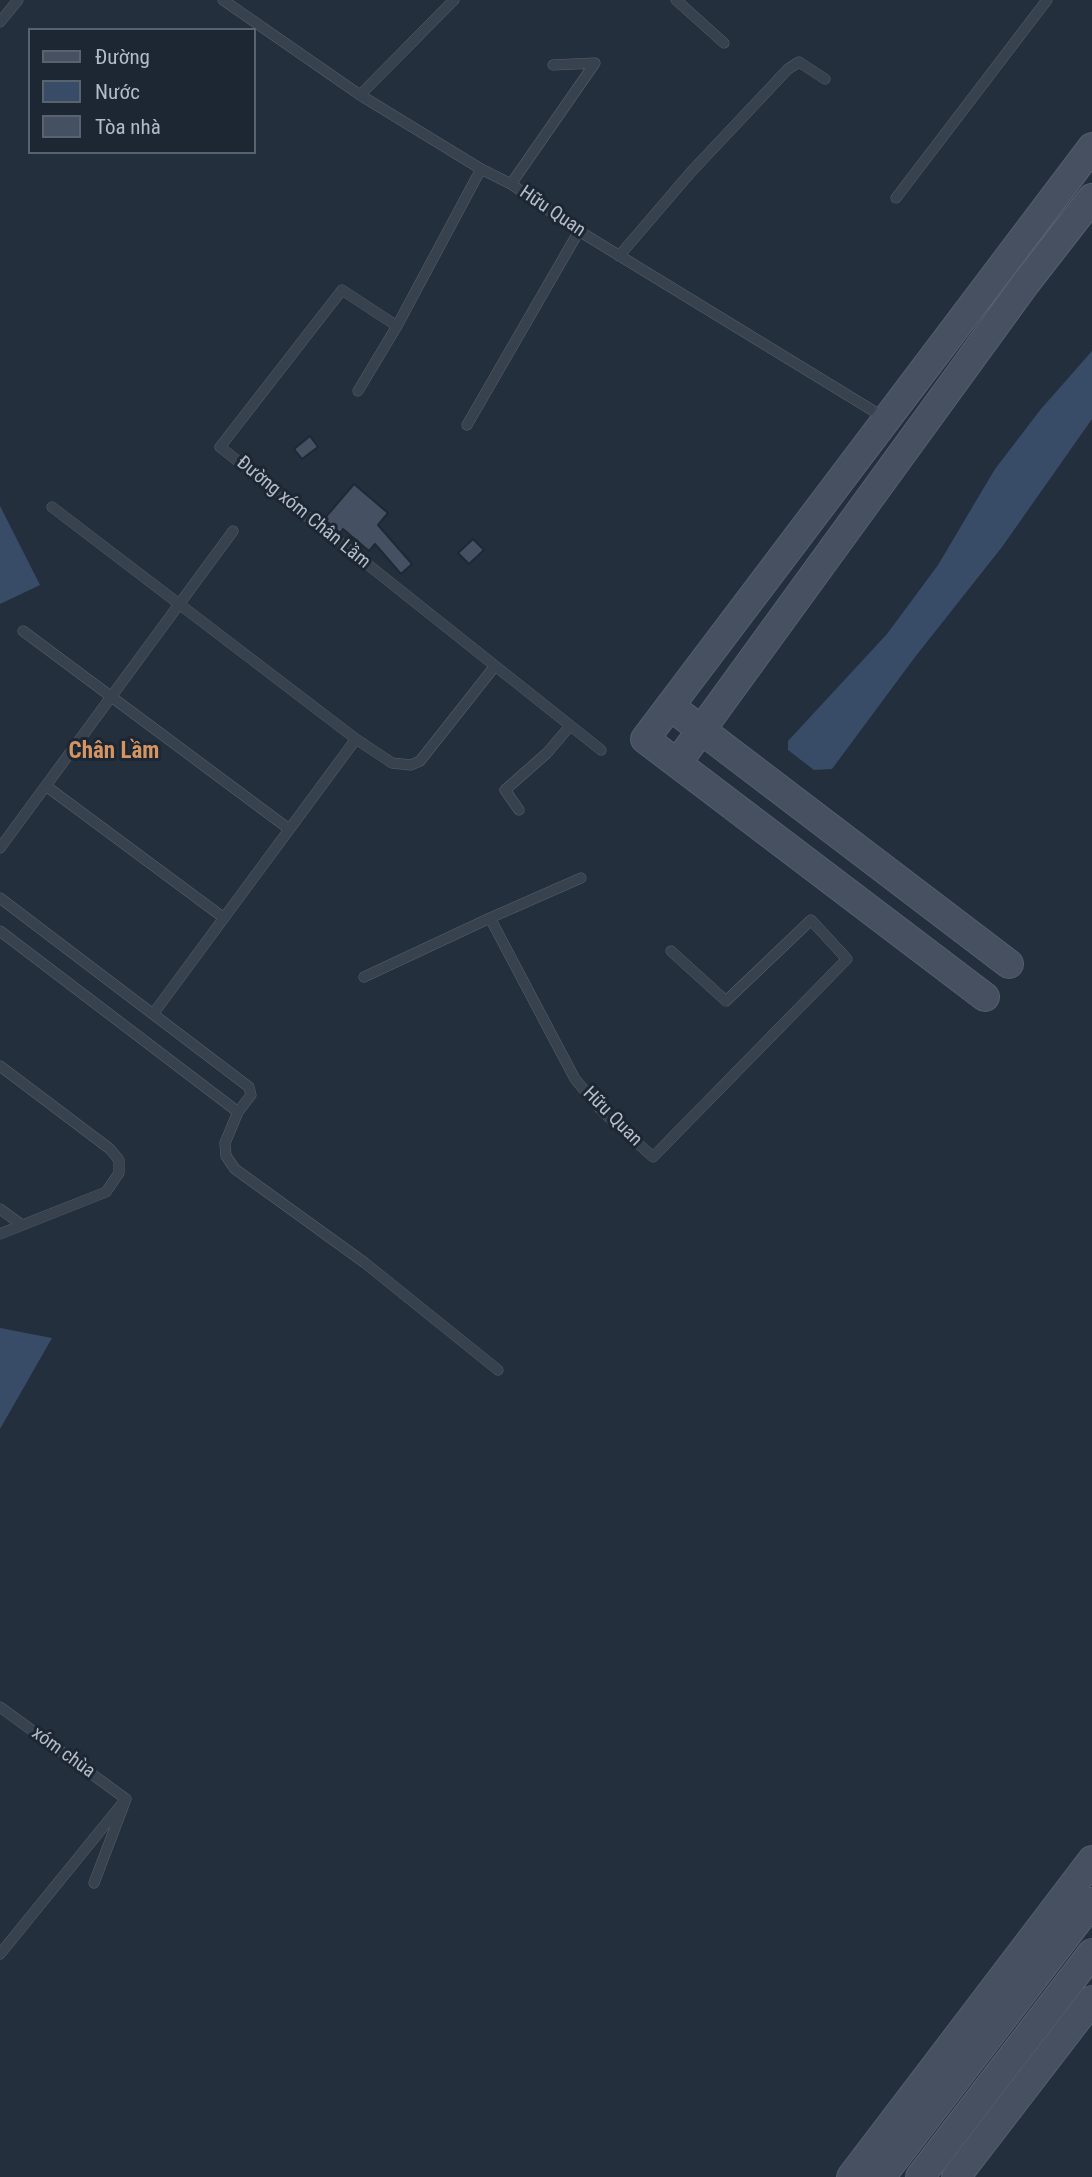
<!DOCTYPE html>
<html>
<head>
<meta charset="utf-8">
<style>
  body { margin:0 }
  #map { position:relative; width:1092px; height:2177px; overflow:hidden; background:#242f3e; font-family:"Roboto Condensed",sans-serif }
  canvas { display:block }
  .legend { position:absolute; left:28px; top:28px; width:228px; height:126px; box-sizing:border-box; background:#1d2633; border:2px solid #59626f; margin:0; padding:9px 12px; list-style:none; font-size:21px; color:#b4bcc9 }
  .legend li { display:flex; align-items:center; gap:14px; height:35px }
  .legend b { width:35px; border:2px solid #59626f }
</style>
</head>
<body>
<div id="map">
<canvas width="1092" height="2177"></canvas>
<ul class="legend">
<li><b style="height:9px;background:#465061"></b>Đường</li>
<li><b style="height:19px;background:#394c67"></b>Nước</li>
<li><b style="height:19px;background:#455162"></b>Tòa nhà</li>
</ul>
</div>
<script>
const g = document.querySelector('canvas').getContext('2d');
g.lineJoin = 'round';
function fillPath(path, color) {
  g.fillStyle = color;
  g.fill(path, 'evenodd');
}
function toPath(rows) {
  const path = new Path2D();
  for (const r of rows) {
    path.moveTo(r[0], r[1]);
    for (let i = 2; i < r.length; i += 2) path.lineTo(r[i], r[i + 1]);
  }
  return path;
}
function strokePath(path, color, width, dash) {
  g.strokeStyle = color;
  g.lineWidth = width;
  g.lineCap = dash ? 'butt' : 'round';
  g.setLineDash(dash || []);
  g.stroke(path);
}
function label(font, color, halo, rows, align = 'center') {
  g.font = font + ' "Roboto Condensed",sans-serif';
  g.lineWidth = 6;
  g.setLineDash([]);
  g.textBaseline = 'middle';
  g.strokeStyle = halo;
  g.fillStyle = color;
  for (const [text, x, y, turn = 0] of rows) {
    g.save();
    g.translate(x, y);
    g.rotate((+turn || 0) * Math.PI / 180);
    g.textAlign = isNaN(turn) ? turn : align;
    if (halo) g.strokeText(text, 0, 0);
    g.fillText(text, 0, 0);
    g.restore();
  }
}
const water = toPath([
  [1092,351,1092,419,1002,547,915,657,832,769,814,770,788,750,788,741,887,634,938,565,995,469,1041,409],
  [0,506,40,585,0,604],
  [0,1328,52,1338,0,1429]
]);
const building = toPath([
  [310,436,318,447,302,459,294,449,310,436],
  [354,484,388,513,378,525,412,564,401,574,375,544,369,551,343,529,340,533,324,519,354,484],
  [473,539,484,550,469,564,458,553,473,539]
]);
const lane = toPath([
  [223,0,360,95,481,169,511,184,579,231,885,418],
  [676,0,724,43],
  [0,22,18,0],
  [360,95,454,0],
  [481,169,397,326,342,290,220,447,601,750],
  [511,184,595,63,553,65],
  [896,198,1047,0],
  [619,256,691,172,788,69,799,62,825,79],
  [358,391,397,326],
  [467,425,579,231],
  [52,507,356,739,392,763,411,765,420,761,495,666],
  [23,631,289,829],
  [46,786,224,918],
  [519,810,505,790,547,753,570,726],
  [0,848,233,531],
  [581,878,490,918,575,1079,602,1111,653,1157,847,959,811,920,726,1001,671,951],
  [0,898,249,1087,251,1095,238,1112,225,1143,226,1156,235,1169,365,1263,498,1370],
  [0,931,238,1112],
  [364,977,490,918],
  [153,1014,356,739],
  [0,1066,110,1149,119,1160,119,1173,106,1192,0,1234],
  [0,1209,22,1225],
  [0,1707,126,1799],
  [0,1954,126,1799,94,1883]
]);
const secondary = toPath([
  [670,706,1009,964],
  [678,762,1026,283,1092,198],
  [985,997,645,739,1092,147],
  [851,2177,1092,1860],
  [881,2177,1092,1902],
  [920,2177,1092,1953],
  [956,2177,1092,2000]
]);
const streetNames = [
  ["Hữu Quan",552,212,34],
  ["Đường xóm Chân Lầm",303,513,39],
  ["Hữu Quan",612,1117,45],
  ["xóm chùa",63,1753,36]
];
const quarterNames = [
  ["Chân Lầm",114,752]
];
fillPath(water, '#394c67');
fillPath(building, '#455162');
strokePath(building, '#1f2835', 2);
strokePath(lane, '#565f6c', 11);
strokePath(secondary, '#565f6c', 30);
strokePath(lane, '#38414e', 10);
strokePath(secondary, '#465061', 28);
label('19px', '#b4bcc9', '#1d2633', streetNames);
label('bold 23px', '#d59563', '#1d2633', quarterNames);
</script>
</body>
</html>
